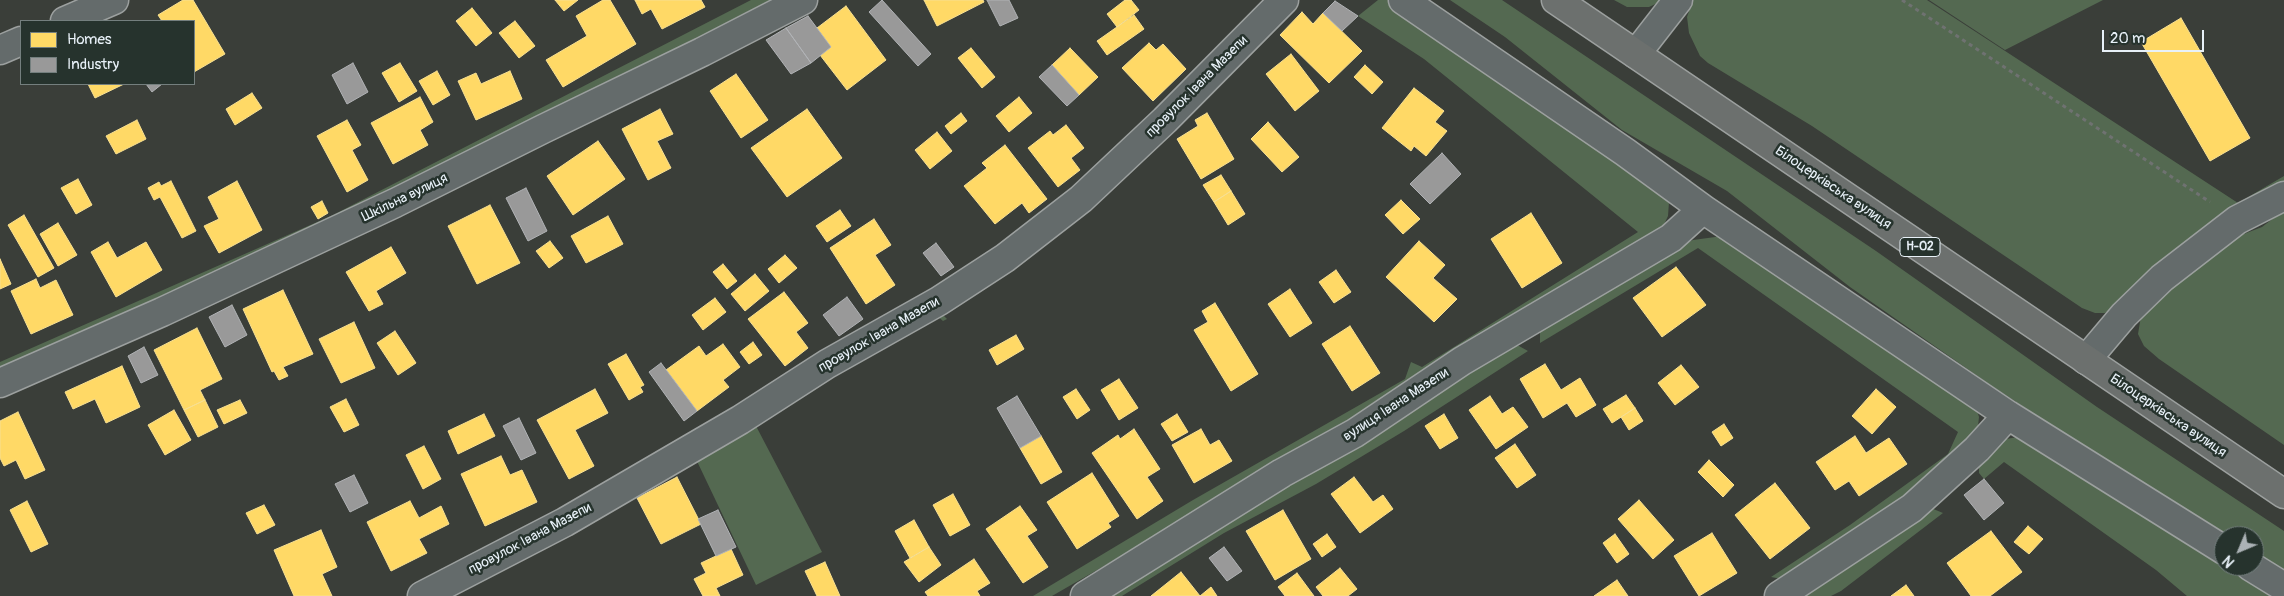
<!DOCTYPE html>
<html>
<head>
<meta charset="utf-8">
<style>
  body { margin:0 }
  #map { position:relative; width:2284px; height:596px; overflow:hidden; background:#3a3e39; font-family:Pangolin,sans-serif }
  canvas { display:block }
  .legend { position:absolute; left:20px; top:20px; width:175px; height:65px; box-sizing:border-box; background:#26332d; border:1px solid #747f7e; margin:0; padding:6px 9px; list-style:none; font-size:15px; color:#e8f1f8 }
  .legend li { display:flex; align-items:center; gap:10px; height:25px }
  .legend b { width:25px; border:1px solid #747f7e }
  .north { position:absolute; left:2214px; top:526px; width:50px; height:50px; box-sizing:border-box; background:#26332d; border:1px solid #747f7e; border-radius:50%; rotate:225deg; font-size:14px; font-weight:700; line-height:20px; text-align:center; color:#e8f1f8 }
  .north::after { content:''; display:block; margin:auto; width:18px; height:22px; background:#abb2b5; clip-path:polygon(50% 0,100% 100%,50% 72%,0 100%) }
  .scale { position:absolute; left:2102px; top:30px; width:102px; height:22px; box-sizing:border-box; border:2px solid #e8f1f8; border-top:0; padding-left:6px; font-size:15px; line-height:18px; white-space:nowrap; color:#e8f1f8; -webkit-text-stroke:4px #26332d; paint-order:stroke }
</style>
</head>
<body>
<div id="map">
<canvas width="2284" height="596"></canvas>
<ul class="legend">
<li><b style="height:14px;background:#ffd966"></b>Homes</li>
<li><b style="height:14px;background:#999"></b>Industry</li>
</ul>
<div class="north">N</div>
<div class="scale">20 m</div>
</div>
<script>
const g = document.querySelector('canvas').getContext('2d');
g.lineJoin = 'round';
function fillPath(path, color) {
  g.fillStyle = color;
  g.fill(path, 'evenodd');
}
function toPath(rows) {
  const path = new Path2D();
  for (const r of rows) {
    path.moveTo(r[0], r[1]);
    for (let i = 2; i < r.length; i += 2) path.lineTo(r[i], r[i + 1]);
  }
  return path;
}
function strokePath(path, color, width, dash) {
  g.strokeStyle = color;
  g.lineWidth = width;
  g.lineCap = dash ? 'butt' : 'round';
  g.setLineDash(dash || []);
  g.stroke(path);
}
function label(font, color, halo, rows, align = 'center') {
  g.font = font + ' Pangolin,sans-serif';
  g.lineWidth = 5;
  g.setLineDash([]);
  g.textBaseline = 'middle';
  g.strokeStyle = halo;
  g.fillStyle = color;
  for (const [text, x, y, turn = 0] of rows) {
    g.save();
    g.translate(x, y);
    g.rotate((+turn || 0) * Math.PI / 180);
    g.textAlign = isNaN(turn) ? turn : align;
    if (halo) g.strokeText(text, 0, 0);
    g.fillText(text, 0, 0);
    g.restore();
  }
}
const green = toPath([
  [751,0,778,0,520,131,0,375,0,362,333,215],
  [1378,0,1394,0,1665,191,1669,202,1668,216,1661,231,1364,416,1052,596,1033,596,1193,500,1405,379,1411,362,1422,367,1638,232,1424,59,1358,16],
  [1450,0,1502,0,1876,251,2097,407,2284,531,2284,570,2254,551,2254,536,2230,536,2080,444,1989,384,1850,287,1727,191,1622,130,1505,37],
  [1614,0,1664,0,1649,7,1627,7],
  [1693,0,1927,0,2238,203,2284,176,2284,184,2121,303,2105,313,2095,313,2082,308,1812,126,1708,63,1700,56,1689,33,1687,17],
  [1929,0,2103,0,2005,50],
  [2284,210,2284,445,2159,359,2144,346,2138,334,2141,316,2157,295,2236,237,2262,227],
  [1730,235,1975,404,1979,417,1978,426,1967,444,1944,470,1787,580,1771,577,1850,525,1948,454,1958,432,1698,248,1540,343,1540,331,1675,248,1693,240],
  [935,311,939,311,947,319,943,321,935,314,873,349,756,426,822,552,756,585,695,457,744,432,746,427,753,420,806,386],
  [1513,346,1519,346,1528,351,1404,431,1316,484,1224,533,1122,596,1106,596,1172,552,1397,420],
  [2018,437,2035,444,2272,596,2187,596,2156,570,2004,462,1984,479,1979,473,1979,463,2006,439],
  [1931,508,1943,513,1841,591,1831,596,1802,596,1829,580,1916,513]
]);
const homes = toPath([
  [183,0,193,0,225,54,194,72,194,21,162,21,158,15,183,0],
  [555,0,578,0,564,11,555,0],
  [603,0,610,0,636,44,563,87,546,60,587,36,576,16,603,0],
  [635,0,701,0,705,7,662,29,651,9,642,14,635,0],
  [924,0,983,0,984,2,937,26,924,0],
  [1125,0,1131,0,1139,10,1117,27,1107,14,1125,0],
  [846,6,886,60,847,90,820,55,831,47,817,28,846,6],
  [472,8,492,33,476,46,456,21,472,8],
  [1302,12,1313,24,1323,13,1362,51,1329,83,1280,35,1302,12],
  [1134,15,1144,29,1107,55,1097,41,1134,15],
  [2181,18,2250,138,2210,161,2141,42,2181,18],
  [515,21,535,46,519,58,499,33,515,21],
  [1149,43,1156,50,1163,44,1186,69,1153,101,1122,68,1149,43],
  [971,48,995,77,982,88,958,58,971,48],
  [1070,48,1098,77,1079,95,1052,65,1070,48],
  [1291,54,1319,91,1295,111,1266,74,1291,54],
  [400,63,417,91,399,102,382,73,400,63],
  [1365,65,1383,82,1372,94,1354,77,1365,65],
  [437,71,450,95,433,105,419,81,437,71],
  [510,71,522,99,476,120,458,81,476,73,481,84,510,71],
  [736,74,768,120,741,138,710,91,736,74],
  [88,84,124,84,95,98,88,84],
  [1414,88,1444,111,1435,122,1447,131,1426,156,1414,146,1411,151,1382,128,1414,88],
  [252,93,262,108,235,125,226,109,252,93],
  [420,97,433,122,420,130,428,145,393,164,371,123,420,97],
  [1019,97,1032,113,1009,132,996,116,1019,97],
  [660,109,673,134,657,141,671,168,648,180,622,129,660,109],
  [807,109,842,158,787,197,751,148,807,109],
  [961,113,967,121,951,134,945,126,961,113],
  [1207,113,1234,159,1201,179,1177,139,1198,126,1195,120,1207,113],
  [137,120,146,139,116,154,106,136,137,120],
  [347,120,361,145,352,150,368,180,347,192,317,136,347,120],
  [1268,122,1299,157,1282,172,1251,139,1268,122],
  [1066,125,1084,148,1071,158,1080,170,1058,187,1028,148,1050,131,1053,135,1066,125],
  [937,132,952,151,930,169,915,150,937,132],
  [598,141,625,179,573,215,547,176,598,141],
  [1005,145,1047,199,1029,213,1022,203,995,224,964,186,987,168,982,163,1005,145],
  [1221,175,1231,191,1214,202,1203,185,1221,175],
  [78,179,92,205,76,214,61,188,78,179],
  [171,181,196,231,182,238,160,197,154,200,148,188,159,182,161,186,171,181],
  [237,181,262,230,219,253,204,226,219,219,208,197,237,181],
  [1231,191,1245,214,1228,225,1214,202,1231,191],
  [1401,200,1420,219,1403,234,1385,215,1401,200],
  [322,201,328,213,318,219,311,207,322,201],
  [490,205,520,263,477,284,448,226,490,205],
  [840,210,851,226,827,242,816,226,840,210],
  [1531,213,1562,263,1522,288,1491,239,1531,213],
  [24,215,54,268,38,277,8,225,24,215],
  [608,216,623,244,586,263,571,236,608,216],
  [874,219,891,245,875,255,895,285,866,304,830,248,874,219],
  [58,223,77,255,58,266,40,234,58,223],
  [550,241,563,258,549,268,536,251,550,241],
  [1419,241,1445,265,1433,278,1457,299,1434,322,1386,277,1419,241],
  [108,242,117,258,146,242,162,270,116,297,91,252,108,242],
  [391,247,406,273,376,291,383,304,369,311,346,272,391,247],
  [785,255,797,268,779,283,768,269,785,255],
  [0,259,11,284,0,289,0,259],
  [723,264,737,281,727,289,713,272,723,264],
  [1676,267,1706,305,1662,337,1633,298,1676,267],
  [1336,270,1351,292,1334,303,1319,282,1336,270],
  [755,274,769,291,745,311,731,294,755,274],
  [36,279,40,288,56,280,73,315,31,334,11,291,36,279],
  [1290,289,1312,323,1290,337,1268,304,1290,289],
  [283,290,313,354,283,367,288,376,279,380,274,371,272,372,243,309,283,290],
  [784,292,808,323,796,332,808,348,785,366,748,319,784,292],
  [715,298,726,312,703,330,692,315,715,298],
  [1215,303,1258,374,1231,391,1194,330,1208,322,1202,311,1215,303],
  [354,322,375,368,341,383,319,339,354,322],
  [1350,326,1380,373,1352,391,1322,344,1350,326],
  [197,328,222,379,200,390,205,400,184,410,154,350,197,328],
  [395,331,416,363,398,375,377,343,395,331],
  [1016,335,1024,349,997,365,989,350,1016,335],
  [753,342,762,355,749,364,740,352,753,342],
  [723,344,740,367,723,380,729,387,697,411,666,370,699,346,706,356,723,344],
  [626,354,644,385,640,387,643,392,629,400,608,364,626,354],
  [1545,364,1561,390,1580,378,1596,405,1576,417,1567,403,1543,418,1520,379,1545,364],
  [1681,365,1699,387,1675,405,1658,383,1681,365],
  [122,366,140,407,106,423,95,399,73,409,65,392,122,366],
  [1119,379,1138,408,1119,420,1101,390,1119,379],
  [595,389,608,413,575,430,594,466,569,479,537,420,595,389],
  [1076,389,1090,410,1077,419,1063,397,1076,389],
  [1876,389,1896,407,1872,434,1852,416,1876,389],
  [1626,395,1635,408,1612,423,1603,409,1626,395],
  [1490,396,1502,414,1513,407,1528,427,1496,449,1469,410,1490,396],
  [346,399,359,425,344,432,330,407,346,399],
  [205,400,218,427,198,437,184,410,205,400],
  [240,400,247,413,224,424,217,410,240,400],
  [1635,408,1643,421,1629,430,1621,417,1635,408],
  [174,410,191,440,165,455,148,425,174,410],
  [18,412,45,470,25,479,16,460,4,466,0,458,0,421,18,412],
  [484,414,495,436,458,454,448,431,484,414],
  [1177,414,1188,432,1172,441,1161,424,1177,414],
  [1444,414,1458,438,1440,449,1425,426,1444,414],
  [1724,424,1733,438,1721,446,1712,432,1724,424],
  [1134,429,1160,469,1147,477,1163,501,1137,519,1092,453,1118,435,1120,439,1134,429],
  [1201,429,1210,445,1219,440,1232,461,1194,483,1172,445,1201,429],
  [1041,436,1062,472,1041,484,1020,448,1041,436],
  [1855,436,1866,453,1889,438,1907,464,1859,496,1849,481,1835,490,1816,462,1855,436],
  [1515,444,1536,475,1517,488,1495,458,1515,444],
  [424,446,441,479,423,489,406,455,424,446],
  [501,456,510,475,522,470,537,502,485,526,461,474,501,456],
  [1709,460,1734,485,1723,497,1698,472,1709,460],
  [1092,473,1119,516,1108,523,1111,527,1077,549,1047,502,1092,473],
  [677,477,701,524,661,544,637,498,677,477],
  [1354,477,1373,502,1383,495,1393,509,1360,533,1331,494,1354,477],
  [1775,483,1810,528,1770,559,1735,515,1775,483],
  [953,494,970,525,950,536,933,505,953,494],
  [1639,500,1674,540,1653,559,1618,519,1639,500],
  [27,501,48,544,31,552,10,510,27,501],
  [410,501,419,518,441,506,449,524,419,539,427,553,391,571,367,522,410,501],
  [264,505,275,525,257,534,246,513,264,505],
  [1020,506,1037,530,1027,536,1048,567,1023,583,986,529,1020,506],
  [1283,510,1311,559,1275,580,1246,531,1283,510],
  [914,520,929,547,910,558,895,531,914,520],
  [2028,526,2043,539,2029,554,2014,542,2028,526],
  [321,530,337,567,322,574,332,596,294,596,274,550,321,530],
  [1991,531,2022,572,1990,596,1971,596,1947,563,1991,531],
  [1712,533,1737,573,1699,596,1674,556,1712,533],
  [1327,534,1336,547,1322,557,1313,544,1327,534],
  [1615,534,1629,554,1617,563,1603,543,1615,534],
  [929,547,941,565,919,582,904,562,929,547],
  [731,549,743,575,716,588,720,596,703,596,694,579,706,573,701,563,731,549],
  [974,559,990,583,977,591,980,596,928,596,925,592,974,559],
  [825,562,840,596,817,596,805,571,825,562],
  [1340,568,1357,589,1348,596,1323,596,1316,587,1340,568],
  [1181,572,1200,596,1211,587,1217,596,1151,596,1181,572],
  [1297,573,1314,596,1285,596,1278,587,1297,573],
  [1617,580,1628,596,1594,596,1617,580],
  [1906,585,1914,596,1891,596,1906,585]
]);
const industry = toPath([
  [882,0,931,54,918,66,869,12,882,0],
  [987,0,1009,0,1018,18,1000,26,987,0],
  [1335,1,1358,16,1342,31,1323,13,1335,1],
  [808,16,831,47,811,63,786,28,808,16],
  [786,28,811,63,791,74,766,40,786,28],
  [353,63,368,92,347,104,332,75,353,63],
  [1052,65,1079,95,1067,106,1039,77,1052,65],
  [146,84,162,84,152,92,146,84],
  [1442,153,1461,174,1430,204,1410,184,1442,153],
  [526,188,547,231,528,241,506,198,526,188],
  [936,243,954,267,941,276,923,253,936,243],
  [847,297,863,319,839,336,823,315,847,297],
  [232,305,247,335,225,347,209,317,232,305],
  [144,347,158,375,141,383,128,356,144,347],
  [661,363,697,411,684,421,649,372,661,363],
  [1017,396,1041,436,1020,448,997,408,1017,396],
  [519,418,536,453,521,460,503,426,519,418],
  [354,475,368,503,350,512,335,484,354,475],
  [1984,479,2004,503,1984,520,1964,495,1984,479],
  [718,510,736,547,716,556,698,519,718,510],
  [1224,547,1242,571,1227,581,1209,558,1224,547]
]);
const path = toPath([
  [1902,0,2210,202]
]);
const street = toPath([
  [1403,0,1625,152,1703,209,2008,415,2224,550],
  [65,21,114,0],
  [0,50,21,41],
  [1636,54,1678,0],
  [2086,360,2124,315,2162,278,2237,220,2284,196],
  [0,383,162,312,395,203,543,129,702,52,803,0],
  [2250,566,2284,587],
  [422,596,565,522,740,420,827,364,939,301,1005,258,1081,199,1165,120,1284,0],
  [1085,596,1282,473,1355,433,1462,361,1671,238,1703,209],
  [1779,596,1912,508,1977,449,2008,415]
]);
const primary = toPath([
  [1556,0,2284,494]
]);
const shields = [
  [1920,247,40]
];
const shieldNames = [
  ["Н-02",1920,247]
];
const streetNames = [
  ["провулок Івана Мазепи",1197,87,-45],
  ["Білоцерківська вулиця",1833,188,34],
  ["Шкільна вулиця",405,198,-26],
  ["провулок Івана Мазепи",879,335,-30],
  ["вулиця Івана Мазепи",1396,405,-33],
  ["Білоцерківська вулиця",2168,416,34],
  ["провулок Івана Мазепи",530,539,-28]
];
fillPath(green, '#546951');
fillPath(homes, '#ffd966');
strokePath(homes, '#f8e092', 1);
fillPath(industry, '#999');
strokePath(industry, '#b1b3b6', 1);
strokePath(street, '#9ca09f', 31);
strokePath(primary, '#9ca09f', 31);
strokePath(path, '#6f7271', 3, [4, 4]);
strokePath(street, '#646b6b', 28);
strokePath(primary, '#6c706e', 28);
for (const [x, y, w] of shields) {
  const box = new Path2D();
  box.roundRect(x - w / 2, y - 9.5, w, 19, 4);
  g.fillStyle = '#26332d';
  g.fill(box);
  strokePath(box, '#e8f1f8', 1);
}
label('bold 12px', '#e8f1f8', null, shieldNames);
label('14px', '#e8f1f8', '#26332d', streetNames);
</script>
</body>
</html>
